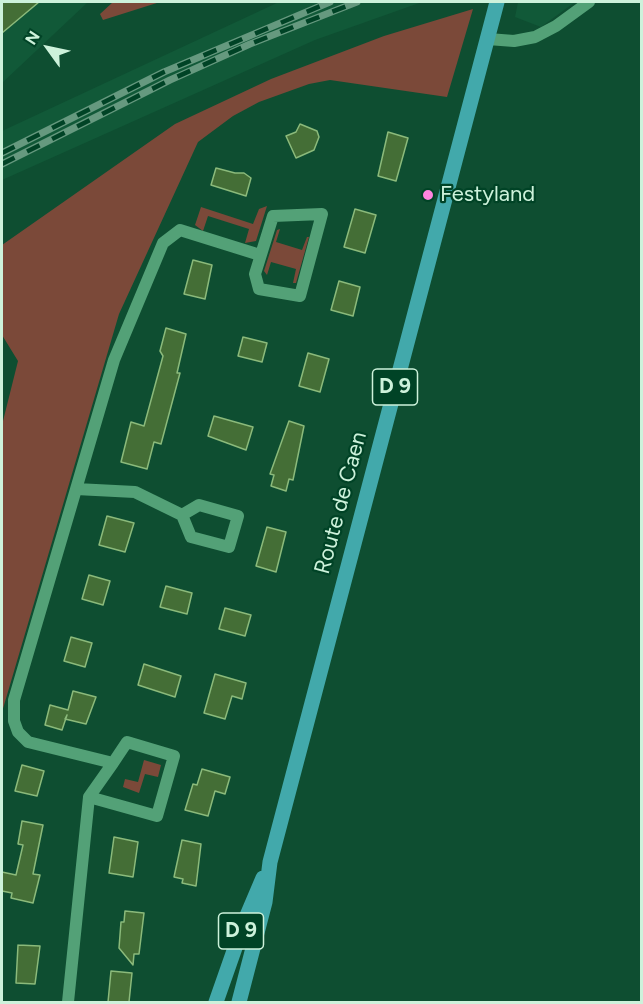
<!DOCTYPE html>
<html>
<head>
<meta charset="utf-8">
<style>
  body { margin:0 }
  #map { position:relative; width:643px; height:1004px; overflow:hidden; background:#0e4e31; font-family:Figtree,sans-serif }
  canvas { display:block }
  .frame { position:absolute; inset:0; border:3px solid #cdf2db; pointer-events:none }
  .north { position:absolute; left:18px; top:18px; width:60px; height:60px; -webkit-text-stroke:4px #004326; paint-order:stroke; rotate:303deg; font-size:16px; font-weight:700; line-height:24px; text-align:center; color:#cdf2db }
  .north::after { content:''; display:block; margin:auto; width:21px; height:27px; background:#cdf2db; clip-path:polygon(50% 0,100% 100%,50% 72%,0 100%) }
</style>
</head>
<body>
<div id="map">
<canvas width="643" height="1004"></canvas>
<div class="frame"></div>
<div class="north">N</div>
</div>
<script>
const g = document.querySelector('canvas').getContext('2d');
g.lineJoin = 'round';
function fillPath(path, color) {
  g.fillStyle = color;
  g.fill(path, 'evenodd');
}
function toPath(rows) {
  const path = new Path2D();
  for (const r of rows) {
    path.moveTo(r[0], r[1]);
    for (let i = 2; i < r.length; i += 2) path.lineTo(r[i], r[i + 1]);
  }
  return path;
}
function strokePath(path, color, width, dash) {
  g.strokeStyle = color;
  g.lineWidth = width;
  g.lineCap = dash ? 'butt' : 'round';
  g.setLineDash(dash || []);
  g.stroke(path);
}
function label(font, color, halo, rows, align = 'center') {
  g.font = font + ' Figtree,sans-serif';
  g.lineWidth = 4.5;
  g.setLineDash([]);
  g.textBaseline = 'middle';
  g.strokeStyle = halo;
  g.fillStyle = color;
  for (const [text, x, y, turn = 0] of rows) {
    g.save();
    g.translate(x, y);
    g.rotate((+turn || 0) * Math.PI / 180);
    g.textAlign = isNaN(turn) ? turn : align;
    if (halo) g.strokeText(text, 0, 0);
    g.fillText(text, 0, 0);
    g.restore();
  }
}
const built = toPath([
  [2,2,88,2,2,83],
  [279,2,422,2,315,40,2,180,2,131],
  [518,2,575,2,541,27,515,17]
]);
const green = toPath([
  [113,2,160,2,103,20,100,14],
  [473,9,447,97,330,80,309,84,259,102,233,116,198,142,119,314,2,712,2,425,18,361,2,335,2,245,175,124,271,79,384,36],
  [267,206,256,241,245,243,249,229,208,216,203,231,195,225,201,207,253,224,259,209],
  [280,229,276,242,302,250,307,237,309,237,296,283,293,283,296,269,271,262,267,275,264,271,277,230],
  [144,760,161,765,158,777,145,774,139,793,123,787,125,779,138,782]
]);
const building = toPath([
  [2,2,39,2,2,33,2,2],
  [300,124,317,131,319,137,314,150,296,158,286,136,296,132,300,124],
  [388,132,408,138,396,181,378,176,388,132],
  [216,168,235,173,244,173,251,178,246,196,211,185,216,168],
  [355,209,376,215,365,253,344,247,355,209],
  [193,260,212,265,205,299,184,294,193,260],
  [339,281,360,287,353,316,331,310,339,281],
  [166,328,186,334,177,373,180,373,161,444,154,442,147,469,121,462,131,422,144,426,163,356,160,351,166,328],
  [243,337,267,343,262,362,238,356,243,337],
  [308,353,329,359,320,392,299,386,308,353],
  [214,416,253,427,246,450,208,436,214,416],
  [289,421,304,426,293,480,289,479,286,491,271,486,274,475,270,474,289,421],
  [107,516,134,523,125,552,99,545,107,516],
  [267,527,286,532,276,572,256,566,267,527],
  [89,575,110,581,103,605,82,599,89,575],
  [166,586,192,593,187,614,160,607,166,586],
  [225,608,251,615,245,636,219,629,225,608],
  [71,637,92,643,85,667,64,661,71,637],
  [144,664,181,676,175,697,138,685,144,664],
  [215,674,246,683,242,699,232,696,225,719,204,713,215,674],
  [73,691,96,697,86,724,65,719,67,715,62,730,45,725,50,705,68,710,73,691],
  [22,765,44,771,37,796,15,791,22,765],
  [202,769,230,777,225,794,215,791,208,816,185,810,193,784,197,785,202,769],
  [22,821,43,825,33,874,40,875,33,903,11,898,12,893,2,891,2,872,16,875,23,845,18,844,22,821],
  [114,837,138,842,133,877,109,873,114,837],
  [182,840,201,844,196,886,182,883,183,879,174,877,182,840],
  [125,911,144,913,139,954,134,954,133,965,119,948,121,922,124,922,125,911],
  [18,945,40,946,35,984,16,983,18,945],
  [111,971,132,973,129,1002,108,1002,111,971]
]);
const street = toPath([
  [488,39,514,41,535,37,556,26,589,2],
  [322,214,300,296,259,289,255,274,273,216,322,214],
  [76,489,135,492,182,515,199,505,238,516,229,547,191,537,182,515],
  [89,797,157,816,174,756,127,742,113,763],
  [68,1002,89,797,113,763,28,742,18,732,14,721,14,700,114,360,163,243,180,230,260,255]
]);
const primary = toPath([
  [216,1002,243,925,263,878],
  [239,1002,265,902,270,862,497,2]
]);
const rail = toPath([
  [2,153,164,72,330,2],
  [2,164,170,80,250,44,357,2]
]);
const markers = [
  [428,195,6,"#ff85df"]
];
const shields = [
  [395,387,45],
  [241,931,45]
];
const shieldNames = [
  ["D 9",395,387],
  ["D 9",241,931]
];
const poiNames = [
  ["Festyland",440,195]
];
const streetNames = [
  ["Route de Caen",341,503,-75]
];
fillPath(built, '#115938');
fillPath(green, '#7b4939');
fillPath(building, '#446e36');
strokePath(building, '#8bba7b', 1.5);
strokePath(street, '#53a177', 12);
strokePath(primary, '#42a9ab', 15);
strokePath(rail, '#66997f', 7);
strokePath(rail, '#004326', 4.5, [14]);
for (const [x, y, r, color] of markers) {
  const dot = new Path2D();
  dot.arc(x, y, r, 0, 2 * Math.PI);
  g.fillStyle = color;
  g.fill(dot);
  strokePath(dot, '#004326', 2);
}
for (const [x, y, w] of shields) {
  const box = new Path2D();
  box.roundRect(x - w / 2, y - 18, w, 36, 4.5);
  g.fillStyle = '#004326';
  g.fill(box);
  strokePath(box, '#cdf2db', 1.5);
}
label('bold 21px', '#cdf2db', null, shieldNames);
label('22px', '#cdf2db', '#004326', poiNames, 'left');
label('22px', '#cdf2db', '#004326', streetNames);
</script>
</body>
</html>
